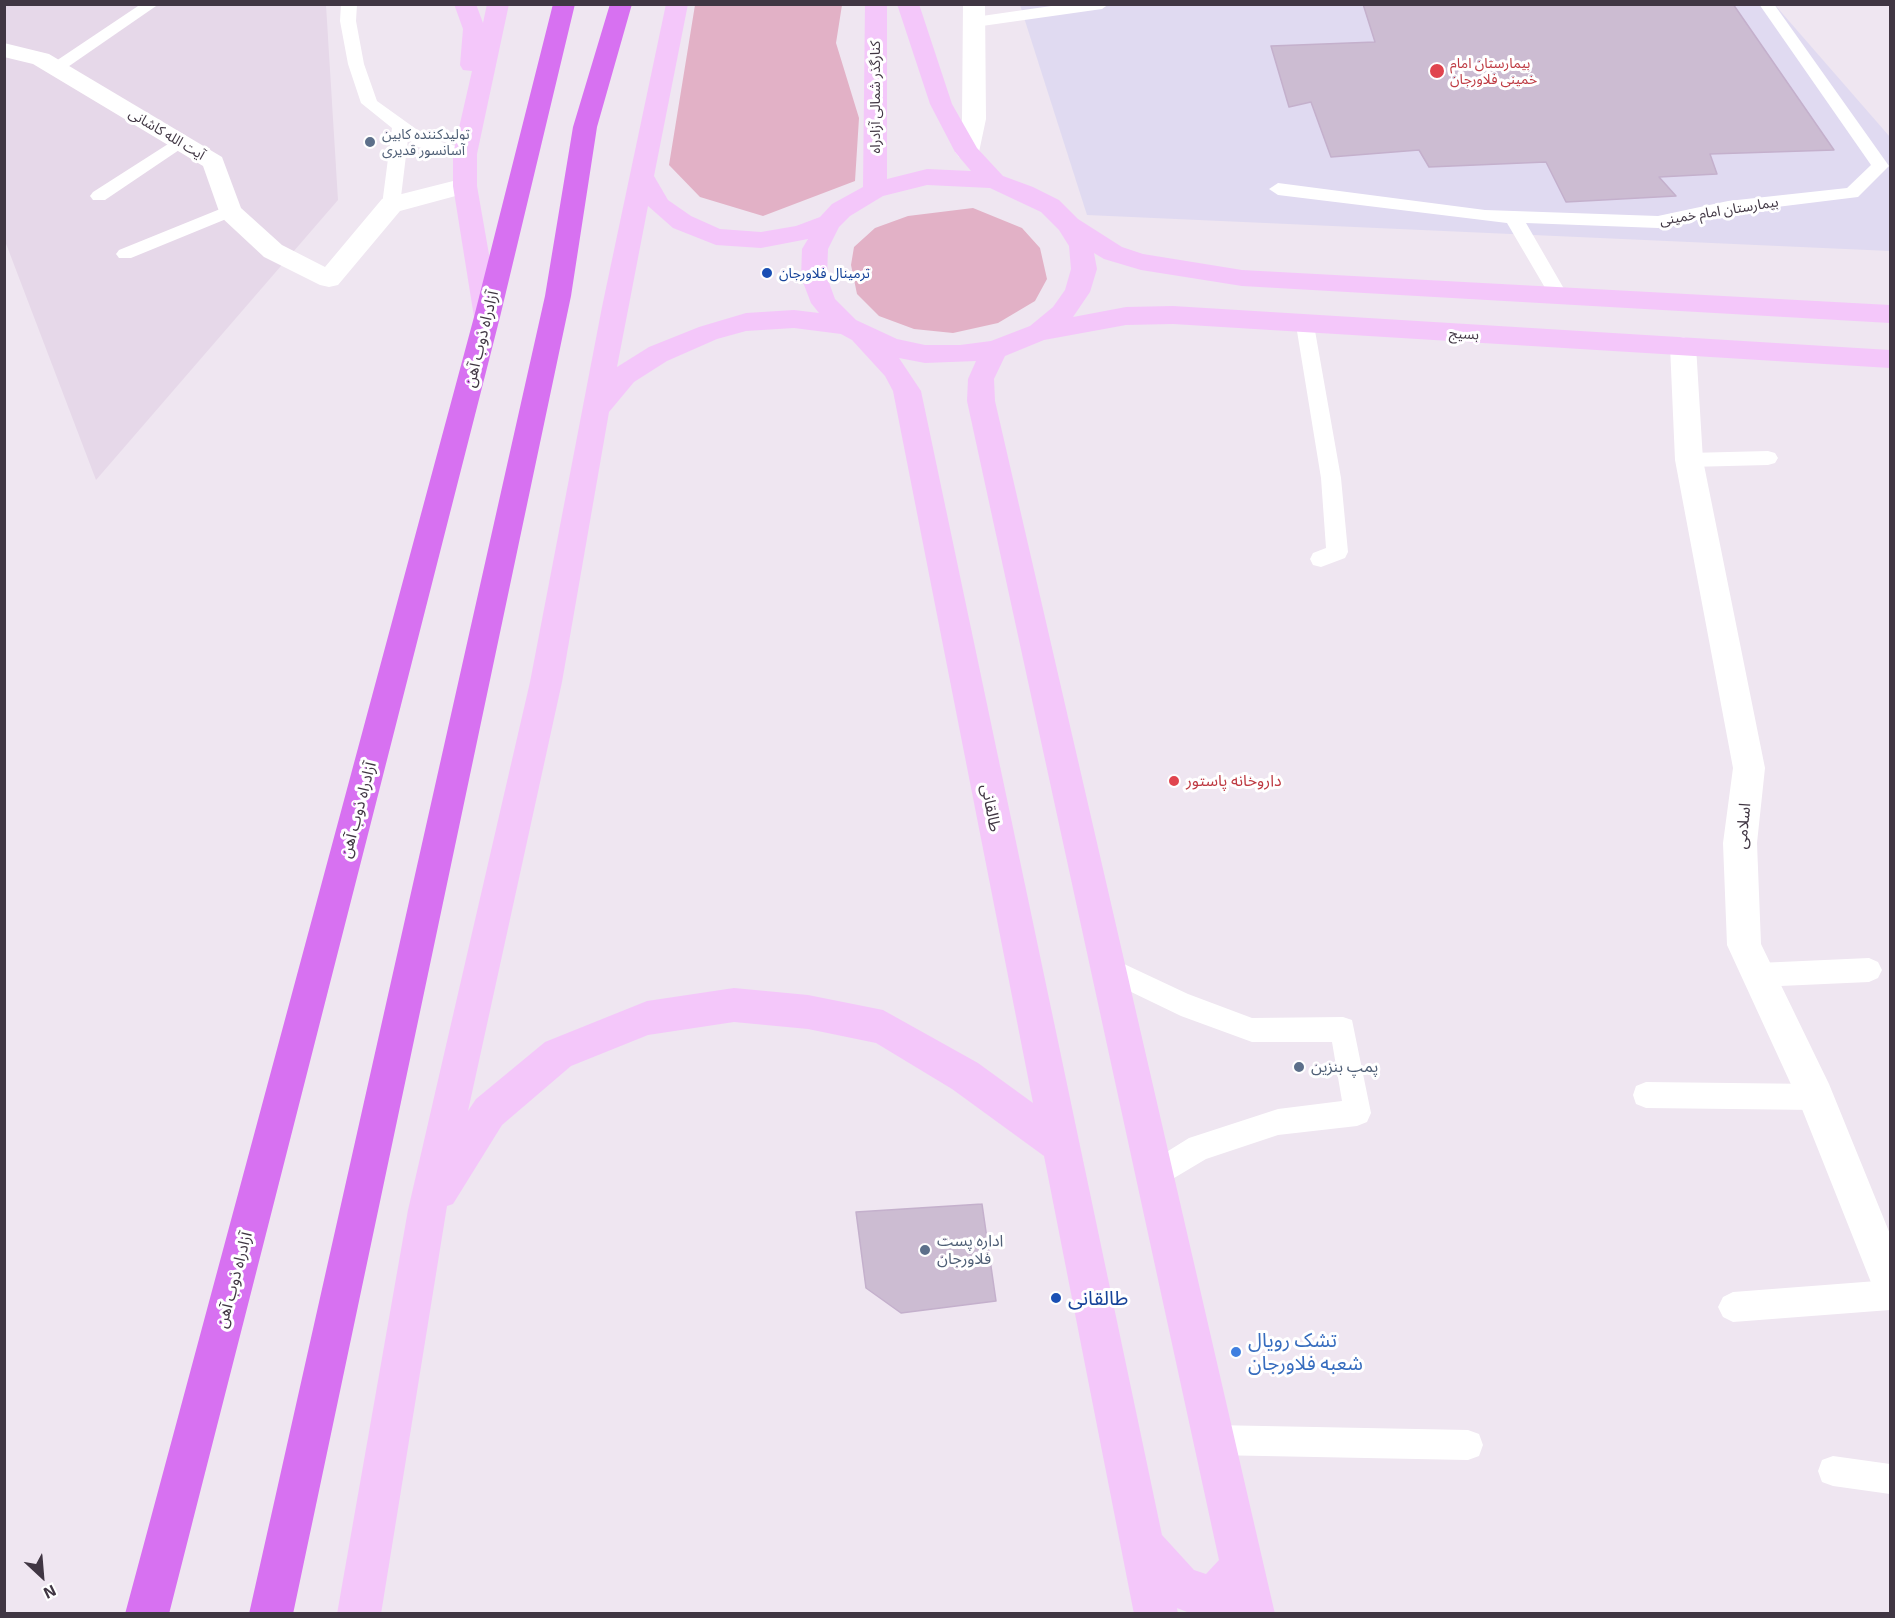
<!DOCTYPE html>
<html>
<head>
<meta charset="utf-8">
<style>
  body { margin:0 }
  #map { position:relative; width:1895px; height:1618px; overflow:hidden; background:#efe6f1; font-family:"Exo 2",sans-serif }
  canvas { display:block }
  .frame { position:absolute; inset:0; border:6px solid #403643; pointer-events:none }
  .north { position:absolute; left:12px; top:1546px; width:60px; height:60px; -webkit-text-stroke:4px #fff; paint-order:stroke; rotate:154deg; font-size:16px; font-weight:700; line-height:24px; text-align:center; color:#403643 }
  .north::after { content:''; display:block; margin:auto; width:21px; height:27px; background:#403643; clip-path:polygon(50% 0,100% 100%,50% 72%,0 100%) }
</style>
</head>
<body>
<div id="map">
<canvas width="1895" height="1618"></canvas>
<div class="frame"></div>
<div class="north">N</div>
</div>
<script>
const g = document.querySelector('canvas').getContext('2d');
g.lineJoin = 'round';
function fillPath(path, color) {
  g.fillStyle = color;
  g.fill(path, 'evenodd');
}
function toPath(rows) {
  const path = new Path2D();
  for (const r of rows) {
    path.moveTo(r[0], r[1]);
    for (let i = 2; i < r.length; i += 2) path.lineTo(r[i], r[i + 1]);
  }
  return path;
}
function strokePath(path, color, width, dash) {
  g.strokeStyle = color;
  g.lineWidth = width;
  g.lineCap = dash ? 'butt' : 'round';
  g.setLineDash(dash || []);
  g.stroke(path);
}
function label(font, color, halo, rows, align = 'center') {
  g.font = font + ' "Exo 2","Noto Sans Arabic",sans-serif';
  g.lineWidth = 6;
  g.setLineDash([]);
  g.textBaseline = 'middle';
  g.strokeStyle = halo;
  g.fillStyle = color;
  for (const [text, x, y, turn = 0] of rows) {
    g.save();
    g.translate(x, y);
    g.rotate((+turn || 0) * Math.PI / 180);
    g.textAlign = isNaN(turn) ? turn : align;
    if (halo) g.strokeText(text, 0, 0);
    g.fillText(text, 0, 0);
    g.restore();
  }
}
const residential = toPath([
  [5,5,326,5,338,200,96,480,5,241]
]);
const medical = toPath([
  [1020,5,1775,5,1890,137,1890,251,1087,215]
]);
const green = toPath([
  [695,5,842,5,836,43,859,118,855,181,763,216,700,197,669,165],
  [973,208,1022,228,1040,248,1047,279,1035,301,998,323,953,333,914,329,879,316,857,294,851,265,854,247,875,228,908,216]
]);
const building = toPath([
  [1363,4,1733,4,1834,150,1710,154,1717,174,1659,177,1676,196,1566,202,1546,162,1429,167,1419,150,1331,157,1311,102,1289,107,1271,46,1375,42,1363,4],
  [982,1204,996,1301,901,1313,866,1288,856,1212,982,1204]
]);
const service = toPath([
  [141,4,159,4,62,71,50,71,48,68,50,65,141,4],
  [341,4,357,4,356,21,364,64,377,101,430,139,471,150,474,154,465,159,418,147,408,139,400,205,391,211,382,205,392,128,361,103,348,64,340,21,341,4],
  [1065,4,1109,4,1102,9,975,27,967,22,975,17,1065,4],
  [1759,4,1774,4,1889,166,1858,197,1728,213,1658,228,1526,223,1567,294,1565,298,1558,300,1551,298,1507,223,1278,195,1269,189,1278,183,1485,210,1658,216,1728,201,1847,188,1871,165,1759,4],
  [179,137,188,142,185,146,105,200,93,200,90,196,93,192,179,137],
  [230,205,239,211,236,215,131,258,119,258,116,254,119,250,230,205],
  [1305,319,1312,320,1314,325,1341,478,1348,552,1345,558,1321,567,1313,565,1310,559,1313,553,1326,548,1321,478,1296,325,1298,320,1305,319],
  [1768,451,1775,453,1778,458,1775,463,1768,465,1689,467,1682,465,1679,460,1682,455,1689,453,1768,451],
  [1107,956,1188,994,1252,1018,1343,1017,1352,1020,1371,1113,1367,1122,1357,1126,1278,1135,1206,1159,1154,1190,1144,1186,1140,1176,1144,1166,1189,1138,1278,1109,1342,1101,1332,1042,1252,1042,1181,1016,1098,976,1094,968,1098,960,1107,956],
  [1869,958,1878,962,1882,970,1878,978,1869,982,1758,987,1749,983,1745,975,1749,967,1758,963,1869,958],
  [1646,1082,1816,1084,1826,1088,1829,1097,1826,1106,1816,1110,1646,1108,1636,1104,1633,1095,1636,1086,1646,1082],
  [1890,1280,1890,1310,1733,1322,1723,1317,1718,1307,1723,1297,1733,1292,1890,1280],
  [1213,1425,1468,1430,1479,1434,1483,1445,1479,1456,1468,1460,1213,1455,1202,1451,1198,1440,1202,1429,1213,1425],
  [1833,1456,1890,1464,1890,1494,1833,1486,1822,1482,1818,1471,1822,1460,1833,1456]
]);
const minor = toPath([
  [963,4,985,4,986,119,979,152,975,157,967,159,959,157,955,152,962,119,963,4],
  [4,43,49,54,222,157,241,208,282,245,325,267,382,199,465,178,474,181,477,186,474,191,400,211,338,285,329,287,320,285,264,257,221,217,203,166,33,64,4,57,4,43],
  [1683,337,1692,340,1696,346,1703,460,1765,768,1757,843,1761,944,1829,1084,1890,1234,1890,1301,1876,1295,1800,1104,1727,945,1723,843,1733,768,1675,460,1670,346,1674,340,1683,337]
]);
const secondary = toPath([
  [454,4,476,4,483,23,487,4,509,4,477,154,477,186,500,317,496,323,487,326,478,323,474,317,453,186,453,154,472,71,463,70,460,65,463,29,454,4],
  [666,4,688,4,654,176,668,200,691,216,720,229,761,232,796,226,820,217,832,204,863,187,865,4,887,4,887,179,927,169,971,171,955,152,930,104,897,4,919,4,952,104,977,148,1003,176,1033,187,1059,200,1078,219,1122,247,1143,254,1242,270,1890,305,1890,323,1242,286,1141,270,1104,259,1094,253,1097,269,1090,292,1073,317,1126,307,1173,306,1890,350,1890,368,1173,324,1126,325,1044,340,1005,356,994,379,995,401,1275,1614,1192,1614,1177,1608,1178,1614,1134,1614,1044,1156,952,1089,876,1043,808,1029,734,1022,648,1035,571,1066,502,1125,453,1204,447,1206,381,1614,337,1614,408,1210,530,682,602,307,666,4],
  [927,185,990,188,1041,212,1059,230,1069,246,1071,269,1065,290,1053,307,1030,326,991,341,960,345,925,345,897,339,856,320,835,299,827,277,828,249,839,227,850,216,883,196,927,185],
  [648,206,673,228,716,245,761,248,808,239,802,249,801,277,811,303,819,313,794,310,746,313,699,327,649,347,617,367,648,206],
  [794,328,841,334,852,340,885,376,893,391,1033,1103,978,1063,883,1010,808,995,734,988,647,1001,545,1042,476,1099,468,1111,562,682,609,412,634,382,667,361,717,339,746,331,794,328],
  [899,358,925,363,976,361,968,379,967,401,1219,1560,1206,1574,1194,1570,1162,1535,921,391,899,358]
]);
const motorway = toPath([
  [553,4,575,4,500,317,169,1614,125,1614,474,317,553,4],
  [610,4,632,4,597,127,571,296,293,1614,249,1614,545,296,573,127,610,4]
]);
const markers = [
  [1437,71,8,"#e0444e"],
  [370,142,6,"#5c6f8a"],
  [767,273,6,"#1a4fb4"],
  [1174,781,6,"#e0444e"],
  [1299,1067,6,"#5c6f8a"],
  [925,1250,6,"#5c6f8a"],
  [1056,1298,6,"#1a4fb4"],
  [1236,1352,6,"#3f7fe0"]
];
const farHealthnames = [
  ["بیمارستان امام",1450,63],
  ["خمینی فلاورجان",1450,79]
];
const farStreetnames = [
  ["کنارگذر شمالی آزادراه",875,97,-90],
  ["آیت الله کاشانی",167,134,31],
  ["بیمارستان امام خمینی",1719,211,-9],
  ["بسیج",1464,334,3]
];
const farServicenames = [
  ["تولیدکننده کابین",382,134],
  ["آسانسور قدیری",382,150]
];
const farTransitnames = [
  ["ترمینال فلاورجان",779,273]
];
const streetNames = [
  ["آزادراه ذوب آهن",481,339,-76],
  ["طالقانی",991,808,79],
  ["آزادراه ذوب آهن",358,810,-75],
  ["اسلامی",1743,826,-85],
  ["آزادراه ذوب آهن",234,1280,-75]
];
const healthNames = [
  ["داروخانه پاستور",1186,781]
];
const serviceNames = [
  ["پمپ بنزین",1311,1067],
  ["اداره پست",937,1241],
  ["فلاورجان",937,1259]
];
const nearTransitnames = [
  ["طالقانی",1068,1298]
];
const nearShopnames = [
  ["تشک رویال",1248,1340],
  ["شعبه فلاورجان",1248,1363]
];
fillPath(residential, '#e6d8e9');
fillPath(medical, '#e0daf1');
fillPath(green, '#e2b1c6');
fillPath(building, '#ccbcd2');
strokePath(building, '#c4b0cc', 1.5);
fillPath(service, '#fff');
fillPath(minor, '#fff');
fillPath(secondary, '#f4c7fa');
fillPath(motorway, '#d771f1');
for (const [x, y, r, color] of markers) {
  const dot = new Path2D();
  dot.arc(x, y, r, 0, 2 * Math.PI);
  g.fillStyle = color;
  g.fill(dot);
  strokePath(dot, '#fff', 2);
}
label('14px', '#be3a42', '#fff', farHealthnames, 'left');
label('14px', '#403643', '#fff', farStreetnames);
label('14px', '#4e5e75', '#fff', farServicenames, 'left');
label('14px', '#164399', '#fff', farTransitnames, 'left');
label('16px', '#403643', '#fff', streetNames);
label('16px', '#be3a42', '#fff', healthNames, 'left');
label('16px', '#4e5e75', '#fff', serviceNames, 'left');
label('20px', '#164399', '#fff', nearTransitnames, 'left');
label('20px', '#366cbe', '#fff', nearShopnames, 'left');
</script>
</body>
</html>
